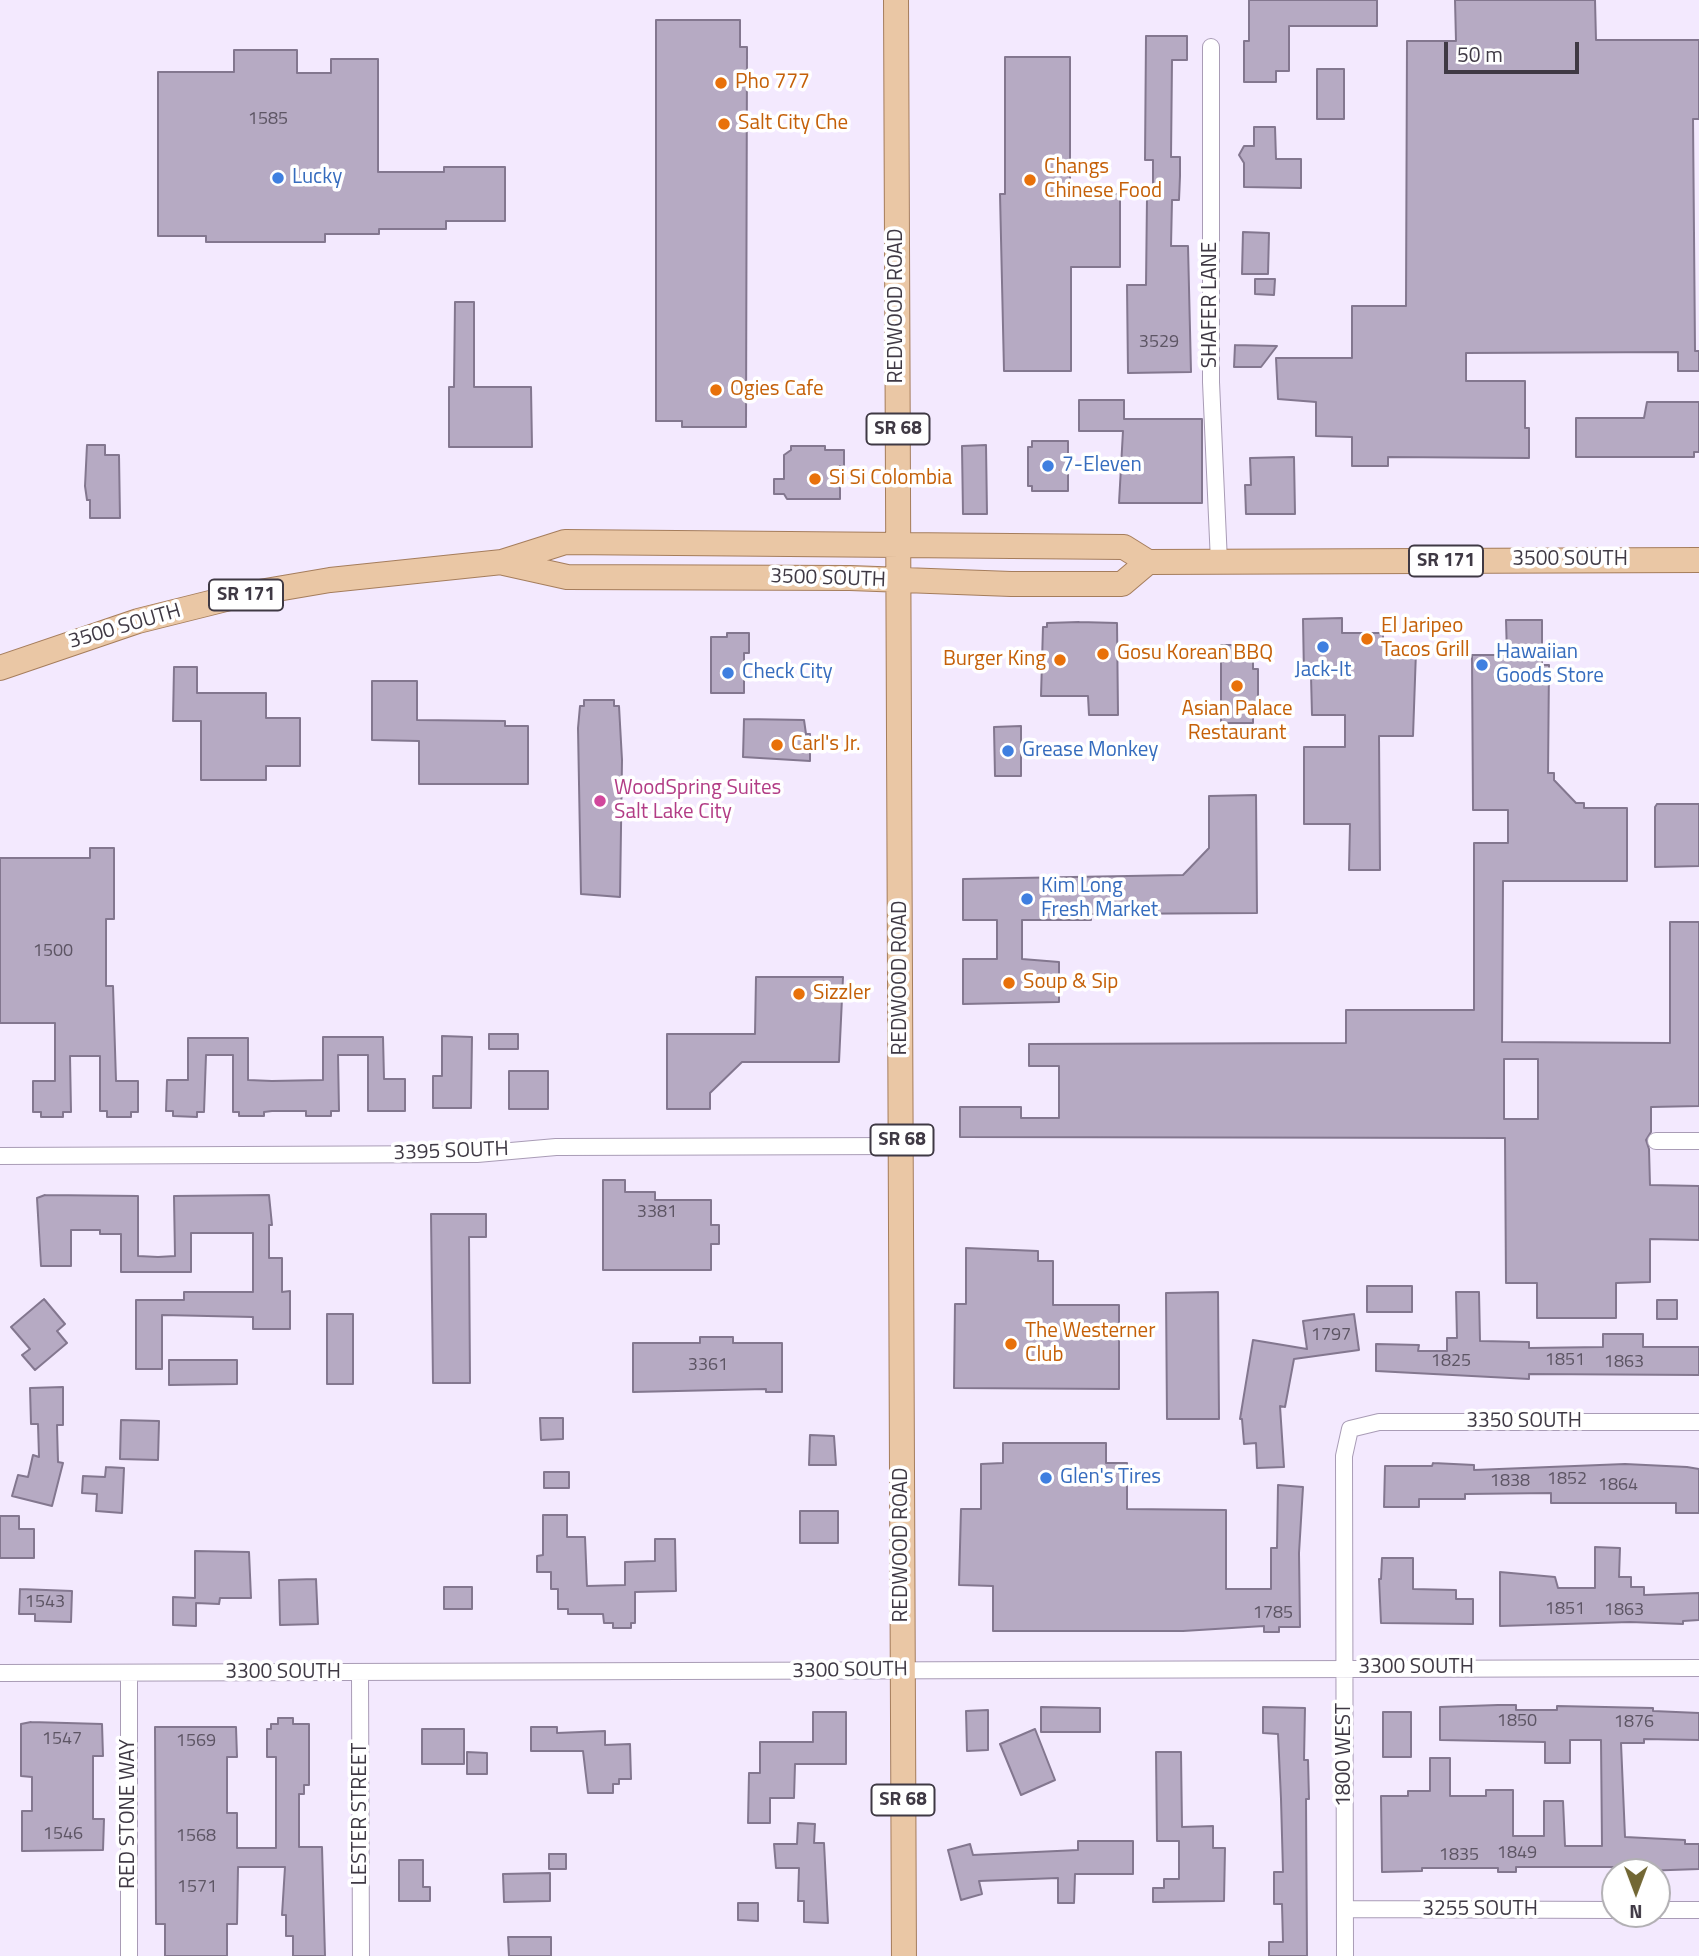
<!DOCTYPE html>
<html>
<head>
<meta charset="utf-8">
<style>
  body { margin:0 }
  #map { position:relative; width:1699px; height:1956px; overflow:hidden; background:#f3e9fe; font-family:"Titillium Web",sans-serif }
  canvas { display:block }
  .north { position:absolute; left:1601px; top:1858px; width:70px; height:70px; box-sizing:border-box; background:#fff; border:2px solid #b2b0b4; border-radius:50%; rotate:180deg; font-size:19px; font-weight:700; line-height:28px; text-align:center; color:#3f3944 }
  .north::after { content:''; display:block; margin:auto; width:24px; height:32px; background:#726734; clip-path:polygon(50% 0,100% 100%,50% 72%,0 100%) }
  .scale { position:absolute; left:1444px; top:42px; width:135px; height:32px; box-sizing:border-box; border:4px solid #3f3944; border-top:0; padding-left:9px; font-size:21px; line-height:24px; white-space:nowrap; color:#3f3944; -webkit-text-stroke:5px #fff; paint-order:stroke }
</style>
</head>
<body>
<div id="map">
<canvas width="1699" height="1956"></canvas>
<div class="north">N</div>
<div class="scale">50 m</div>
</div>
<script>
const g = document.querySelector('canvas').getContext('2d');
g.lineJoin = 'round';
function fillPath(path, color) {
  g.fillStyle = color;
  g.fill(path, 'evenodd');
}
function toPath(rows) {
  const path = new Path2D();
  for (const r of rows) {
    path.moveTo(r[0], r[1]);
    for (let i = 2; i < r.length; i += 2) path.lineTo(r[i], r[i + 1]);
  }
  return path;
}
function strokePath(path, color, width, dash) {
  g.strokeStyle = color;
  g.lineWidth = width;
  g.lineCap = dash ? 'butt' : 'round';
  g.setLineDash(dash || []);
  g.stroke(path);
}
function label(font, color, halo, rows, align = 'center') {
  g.font = font + ' "Titillium Web",sans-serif';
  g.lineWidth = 7;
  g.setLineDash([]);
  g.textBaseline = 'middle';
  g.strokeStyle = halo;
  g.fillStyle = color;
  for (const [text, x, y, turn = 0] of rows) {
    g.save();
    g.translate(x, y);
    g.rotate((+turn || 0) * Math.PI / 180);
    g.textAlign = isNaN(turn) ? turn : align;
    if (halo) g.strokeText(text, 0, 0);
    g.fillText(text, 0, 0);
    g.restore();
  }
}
const building = toPath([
  [1249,0,1377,0,1377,26,1289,26,1289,71,1276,71,1276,82,1244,82,1244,41,1249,41,1249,0],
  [1455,0,1595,0,1596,40,1699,40,1699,119,1693,119,1695,351,1699,351,1699,371,1678,371,1678,352,1466,353,1466,381,1525,381,1525,428,1529,428,1529,458,1388,457,1388,466,1352,466,1352,437,1316,436,1316,402,1278,399,1276,358,1352,358,1352,306,1406,306,1407,41,1456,41,1455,0],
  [656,20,740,20,740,47,747,47,746,427,682,427,682,421,656,421,656,20],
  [1146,36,1187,36,1187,60,1172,60,1171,157,1180,157,1180,176,1179,200,1172,200,1171,246,1188,246,1191,372,1128,373,1127,285,1146,285,1147,198,1153,198,1153,160,1145,160,1146,36],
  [234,50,297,50,297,73,331,73,331,59,378,59,378,172,444,172,444,167,505,167,505,221,446,221,446,229,379,229,379,234,325,234,325,242,206,242,206,236,158,236,158,72,234,72,234,50],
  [1005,57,1070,57,1070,194,1120,194,1120,267,1071,267,1071,371,1004,371,1000,194,1005,194,1005,57],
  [1317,69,1344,69,1344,119,1317,119,1317,69],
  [1254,127,1275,127,1276,159,1301,159,1301,188,1244,187,1244,163,1239,155,1244,146,1254,146,1254,127],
  [1243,232,1269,233,1268,274,1242,274,1243,232],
  [1255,279,1275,279,1274,295,1255,294,1255,279],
  [455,302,474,302,474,387,531,387,532,447,449,447,449,387,454,387,455,302],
  [1235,345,1277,346,1261,367,1234,367,1235,345],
  [1079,400,1124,400,1124,419,1202,419,1202,503,1119,503,1123,431,1079,431,1079,400],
  [1647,402,1699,402,1699,452,1694,452,1694,457,1576,457,1576,418,1644,418,1647,402],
  [1032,441,1068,441,1068,491,1032,491,1032,486,1028,486,1028,447,1032,447,1032,441],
  [87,445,105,445,105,455,119,455,120,518,90,518,90,500,87,500,85,486,87,445],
  [986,445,987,514,963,514,962,446,986,445],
  [791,446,825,446,825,450,844,450,844,466,840,466,840,499,787,499,784,494,774,494,774,479,784,479,784,455,791,450,791,446],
  [1294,457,1295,514,1246,514,1245,485,1251,485,1250,458,1294,457],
  [1342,618,1342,633,1383,633,1383,651,1416,651,1413,736,1379,736,1380,870,1349,870,1350,824,1304,824,1304,747,1345,747,1345,715,1312,715,1311,676,1304,676,1303,619,1342,618],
  [1506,620,1542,620,1542,665,1549,665,1548,773,1554,773,1554,780,1576,803,1584,803,1584,808,1627,808,1627,881,1503,881,1502,1042,1670,1043,1670,922,1699,922,1699,1106,1651,1107,1651,1132,1646,1140,1649,1149,1650,1185,1699,1186,1699,1240,1650,1239,1650,1282,1616,1283,1616,1318,1537,1318,1537,1283,1506,1283,1505,1138,960,1137,960,1107,1021,1107,1021,1118,1059,1118,1059,1066,1029,1066,1029,1044,1346,1043,1346,1010,1474,1010,1474,843,1508,843,1508,810,1473,810,1472,655,1507,655,1506,620],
  [1504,1059,1538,1059,1538,1119,1504,1119,1504,1059],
  [1079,622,1117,623,1118,715,1089,715,1088,696,1041,696,1043,627,1047,627,1047,623,1079,622],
  [727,633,749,633,749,653,744,653,744,693,711,693,711,637,727,637,727,633],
  [1221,645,1253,645,1253,669,1258,669,1258,705,1253,705,1253,723,1221,723,1221,645],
  [174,667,197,667,197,693,266,693,266,718,300,718,300,766,266,766,266,780,201,780,201,721,173,721,174,667],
  [372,681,417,681,417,720,505,721,505,726,528,726,528,784,419,784,419,741,372,740,372,681],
  [584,700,614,700,614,706,619,706,622,760,620,897,581,894,578,728,580,706,584,706,584,700],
  [744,719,804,720,806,734,810,734,810,761,743,757,744,719],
  [1021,726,1021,776,995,776,994,727,1021,726],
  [1256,795,1257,913,1091,914,1091,920,1022,920,1022,959,1059,962,1059,1002,963,1004,963,959,997,959,997,920,963,920,963,879,1183,875,1209,848,1209,796,1256,795],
  [1657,804,1699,804,1699,866,1655,867,1655,807,1657,804],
  [90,848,114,848,114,919,106,919,106,986,113,986,116,1081,138,1081,138,1112,131,1112,131,1117,107,1117,107,1111,100,1111,100,1056,70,1056,71,1112,63,1112,63,1117,41,1117,41,1112,33,1112,33,1081,55,1081,55,1023,0,1023,0,858,90,858,90,848],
  [756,977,843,977,839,1062,742,1062,710,1093,710,1109,667,1109,667,1034,755,1034,756,977],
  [489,1034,518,1034,518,1049,489,1049,489,1034],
  [442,1036,472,1037,471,1108,433,1108,433,1076,442,1076,442,1036],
  [323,1037,383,1037,384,1079,405,1079,405,1111,368,1111,368,1055,338,1055,339,1111,331,1111,331,1116,306,1116,306,1111,272,1111,264,1112,264,1116,239,1116,239,1112,233,1112,233,1055,206,1055,204,1112,197,1112,197,1117,173,1116,173,1111,166,1111,167,1080,188,1080,188,1038,248,1038,248,1080,272,1081,323,1080,323,1037],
  [509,1071,548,1071,548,1109,509,1109,509,1071],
  [603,1180,625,1180,625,1192,655,1192,655,1200,711,1200,711,1225,719,1225,719,1244,711,1244,711,1270,603,1270,603,1180],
  [45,1195,138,1196,138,1256,158,1257,175,1256,174,1196,269,1195,272,1225,269,1225,269,1258,282,1258,282,1292,290,1291,290,1329,253,1329,253,1317,162,1315,162,1369,136,1369,136,1300,184,1300,184,1292,253,1292,253,1233,191,1233,191,1272,121,1272,121,1234,100,1234,100,1230,71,1230,71,1266,41,1266,37,1198,45,1195],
  [431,1214,486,1214,486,1237,469,1237,470,1383,433,1383,431,1214],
  [966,1248,1038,1251,1038,1261,1053,1261,1053,1305,1119,1305,1119,1389,954,1388,955,1304,966,1304,966,1248],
  [1367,1286,1412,1286,1412,1312,1367,1312,1367,1286],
  [1218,1292,1219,1419,1167,1419,1166,1293,1218,1292],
  [1456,1292,1479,1292,1480,1341,1529,1342,1529,1348,1603,1347,1603,1334,1643,1334,1643,1347,1699,1347,1699,1375,1529,1374,1529,1379,1376,1371,1376,1344,1419,1345,1418,1351,1447,1351,1447,1338,1457,1338,1456,1292],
  [44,1299,65,1324,57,1331,67,1343,35,1370,22,1355,30,1349,11,1327,44,1299],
  [1657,1300,1677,1300,1677,1319,1657,1319,1657,1300],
  [327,1314,353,1314,353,1384,327,1384,327,1314],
  [1354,1314,1359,1350,1294,1359,1285,1407,1280,1406,1284,1467,1257,1468,1256,1443,1244,1444,1242,1419,1240,1419,1253,1340,1307,1349,1303,1321,1354,1314],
  [700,1337,733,1337,733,1343,782,1343,782,1392,766,1392,766,1389,633,1392,633,1343,700,1343,700,1337],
  [169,1360,237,1360,237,1384,169,1385,169,1360],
  [63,1387,63,1425,57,1425,58,1462,63,1463,52,1506,12,1496,18,1475,28,1477,33,1455,39,1457,38,1424,31,1424,30,1388,63,1387],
  [540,1418,563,1418,563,1439,541,1440,540,1418],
  [121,1420,159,1421,158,1460,120,1459,121,1420],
  [810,1435,834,1436,836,1465,809,1465,810,1435],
  [1003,1443,1106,1443,1106,1463,1127,1463,1127,1509,1226,1510,1226,1589,1271,1589,1271,1548,1277,1548,1278,1485,1303,1487,1299,1553,1300,1627,1279,1627,1279,1632,1264,1632,1264,1626,1183,1631,993,1631,993,1586,959,1585,961,1509,981,1509,981,1464,1003,1463,1003,1443],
  [1433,1463,1474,1465,1474,1470,1625,1464,1687,1467,1699,1469,1699,1513,1676,1513,1676,1503,1551,1503,1551,1493,1465,1494,1465,1499,1419,1499,1419,1507,1384,1507,1385,1466,1432,1466,1433,1463],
  [106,1467,124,1468,122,1513,96,1511,97,1494,82,1493,83,1476,105,1477,106,1467],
  [544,1472,569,1472,569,1488,544,1488,544,1472],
  [800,1511,838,1511,838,1543,800,1543,800,1511],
  [543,1515,567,1515,567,1537,585,1537,587,1586,625,1585,625,1562,655,1561,655,1539,675,1539,676,1591,635,1592,635,1623,631,1623,631,1628,613,1628,613,1623,604,1623,603,1614,568,1614,568,1609,558,1609,558,1589,551,1589,551,1572,537,1572,537,1556,543,1555,543,1515],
  [0,1516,19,1516,19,1529,34,1529,34,1558,0,1558,0,1516],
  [1595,1547,1620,1548,1619,1577,1631,1577,1631,1587,1644,1587,1644,1595,1699,1593,1699,1620,1683,1621,1683,1624,1630,1622,1500,1626,1500,1572,1555,1577,1558,1588,1595,1588,1595,1547],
  [195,1551,249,1552,251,1598,220,1598,219,1604,196,1603,196,1626,173,1625,173,1597,195,1598,195,1551],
  [1382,1558,1413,1558,1413,1589,1456,1590,1456,1599,1473,1599,1473,1624,1381,1623,1379,1579,1381,1579,1382,1558],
  [316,1579,318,1624,280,1625,279,1580,316,1579],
  [444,1587,472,1587,472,1609,444,1609,444,1587],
  [20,1589,72,1591,71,1622,35,1621,35,1614,19,1614,20,1589],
  [1498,1705,1516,1705,1516,1710,1557,1710,1557,1706,1653,1708,1653,1711,1699,1713,1699,1740,1644,1739,1644,1743,1621,1743,1625,1837,1685,1840,1685,1844,1699,1844,1699,1869,1613,1872,1613,1867,1516,1867,1516,1872,1498,1872,1498,1868,1422,1868,1422,1871,1382,1872,1381,1796,1408,1796,1408,1791,1430,1791,1430,1758,1450,1758,1450,1796,1486,1796,1486,1790,1513,1790,1513,1836,1544,1836,1544,1801,1563,1801,1565,1846,1602,1846,1601,1740,1570,1740,1570,1763,1545,1763,1545,1742,1440,1740,1440,1707,1498,1705],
  [1041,1707,1100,1708,1100,1732,1041,1732,1041,1707],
  [1263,1707,1305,1708,1304,1760,1308,1760,1309,1799,1306,1799,1307,1956,1269,1956,1269,1942,1283,1942,1282,1904,1274,1904,1274,1872,1283,1872,1281,1799,1278,1734,1263,1733,1263,1707],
  [988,1710,988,1750,967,1751,966,1711,988,1710],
  [813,1712,846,1712,846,1764,795,1764,794,1798,770,1798,770,1823,748,1823,749,1773,760,1773,760,1742,813,1742,813,1712],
  [1383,1712,1411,1712,1411,1757,1383,1757,1383,1712],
  [278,1718,293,1718,293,1724,309,1724,309,1785,304,1785,304,1794,299,1794,299,1847,322,1847,325,1956,293,1956,293,1936,286,1936,286,1915,282,1915,285,1867,238,1867,237,1924,227,1924,227,1956,165,1956,165,1924,156,1924,155,1727,236,1727,237,1757,227,1757,227,1813,237,1813,237,1848,276,1848,276,1757,267,1757,267,1729,271,1729,271,1724,278,1724,278,1718],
  [31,1722,102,1724,103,1756,93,1756,93,1819,104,1819,103,1850,22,1851,22,1811,32,1811,32,1777,21,1776,21,1724,31,1722],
  [531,1727,557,1727,557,1733,605,1731,605,1745,630,1744,631,1779,619,1779,619,1784,613,1784,613,1793,588,1793,583,1751,531,1751,531,1727],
  [422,1729,464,1729,464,1764,422,1764,422,1729],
  [1035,1729,1055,1780,1021,1795,1000,1744,1035,1729],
  [467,1752,487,1753,487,1774,467,1774,467,1752],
  [1156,1752,1181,1752,1182,1827,1213,1826,1213,1848,1225,1848,1224,1901,1153,1902,1153,1888,1164,1888,1164,1879,1179,1879,1179,1841,1157,1841,1156,1752],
  [798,1823,815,1824,814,1843,824,1843,828,1923,804,1922,804,1901,798,1901,799,1868,776,1868,774,1844,797,1844,798,1823],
  [1078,1841,1133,1841,1133,1874,1075,1874,1074,1903,1058,1903,1058,1878,979,1881,982,1894,961,1900,948,1850,970,1844,973,1855,1078,1850,1078,1841],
  [549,1854,566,1854,566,1869,549,1869,549,1854],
  [399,1860,423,1860,423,1887,430,1887,430,1901,399,1901,399,1860],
  [550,1873,550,1901,504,1902,503,1874,550,1873],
  [738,1903,758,1903,758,1921,738,1920,738,1903],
  [508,1937,551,1937,551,1956,509,1956,508,1937]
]);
const minor = toPath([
  [1211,47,1211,382,1219,562],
  [1656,1141,1699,1141],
  [0,1156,477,1154,556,1147,902,1146],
  [0,1673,1699,1668],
  [129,1673,129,1956],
  [360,1673,361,1956],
  [1345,1909,1615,1910],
  [1657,1910,1699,1910],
  [1345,1956,1344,1456,1350,1429,1379,1422,1699,1422]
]);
const primary = toPath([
  [896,0,904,1956],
  [504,563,567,577,850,578,1011,584,1122,584,1148,562],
  [0,668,138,621,242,595,330,580,502,562,565,542,1124,547,1148,562,1699,560]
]);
const markers = [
  [721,83,7,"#e8710a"],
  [724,124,7,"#e8710a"],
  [278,178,7,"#3f7fe0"],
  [1030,180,7,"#e8710a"],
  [716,390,7,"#e8710a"],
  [1048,466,7,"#3f7fe0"],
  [815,479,7,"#e8710a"],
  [1367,639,7,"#e8710a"],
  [1323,647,7,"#3f7fe0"],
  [1103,654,7,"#e8710a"],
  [1060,660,7,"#e8710a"],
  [1482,665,7,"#3f7fe0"],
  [728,673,7,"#3f7fe0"],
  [1237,686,7,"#e8710a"],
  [777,745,7,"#e8710a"],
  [1008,751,7,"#3f7fe0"],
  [600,801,7,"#d1479c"],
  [1027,899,7,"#3f7fe0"],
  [1009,983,7,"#e8710a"],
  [799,994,7,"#e8710a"],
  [1011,1344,7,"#e8710a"],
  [1046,1478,7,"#3f7fe0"]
];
const numberNames = [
  ["1585",268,120],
  ["3529",1159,343],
  ["1500",53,952],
  ["3381",657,1213],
  ["1797",1331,1336],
  ["1851",1565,1361],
  ["1825",1451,1362],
  ["1863",1624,1363],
  ["3361",708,1366],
  ["1852",1567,1480],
  ["1838",1510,1482],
  ["1864",1618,1486],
  ["1543",45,1603],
  ["1851",1565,1610],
  ["1863",1624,1611],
  ["1785",1273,1614],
  ["1850",1517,1722],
  ["1876",1634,1723],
  ["1547",62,1740],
  ["1569",196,1742],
  ["1546",63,1835],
  ["1568",196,1837],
  ["1849",1517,1854],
  ["1835",1459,1856],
  ["1571",197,1888]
];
const shields = [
  [898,429,63],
  [1446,561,74],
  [246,595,74],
  [902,1140,63],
  [903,1800,63]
];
const shieldNames = [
  ["SR 68",898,429],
  ["SR 171",1446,561],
  ["SR 171",246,595],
  ["SR 68",902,1140],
  ["SR 68",903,1800]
];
const foodNames = [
  ["Pho 777",735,83],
  ["Salt City Che",738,124],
  ["Changs",1044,168],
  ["Chinese Food",1044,192],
  ["Ogies Cafe",730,390],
  ["Si Si Colombia",829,479],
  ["El Jaripeo",1381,627],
  ["Tacos Grill",1381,651],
  ["Gosu Korean BBQ",1117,654],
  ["Burger King",1046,660,"right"],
  ["Asian Palace",1237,710,"center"],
  ["Restaurant",1237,734,"center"],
  ["Carl's Jr.",791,745],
  ["Soup & Sip",1023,983],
  ["Sizzler",813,994],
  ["The Westerner",1025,1332],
  ["Club",1025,1356]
];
const shopNames = [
  ["Lucky",292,178],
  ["7-Eleven",1062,466],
  ["Hawaiian",1496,653],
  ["Goods Store",1496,677],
  ["Jack-It",1323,671,"center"],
  ["Check City",742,673],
  ["Grease Monkey",1022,751],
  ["Kim Long",1041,887],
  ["Fresh Market",1041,911],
  ["Glen's Tires",1060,1478]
];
const streetNames = [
  ["SHAFER LANE",1211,305,-90],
  ["REDWOOD ROAD",897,306,-90],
  ["3500 SOUTH",1570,560],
  ["3500 SOUTH",828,579,2],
  ["3500 SOUTH",125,627,-16],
  ["REDWOOD ROAD",901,978,-90],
  ["3395 SOUTH",451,1152,-2],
  ["3350 SOUTH",1524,1422],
  ["REDWOOD ROAD",902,1545,-90],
  ["3300 SOUTH",1416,1668],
  ["3300 SOUTH",850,1671,-1],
  ["3300 SOUTH",283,1673],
  ["1800 WEST",1345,1755,-90],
  ["RED STONE WAY",129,1814,-90],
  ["LESTER STREET",361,1814,-90],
  ["3255 SOUTH",1480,1910]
];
const hotelNames = [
  ["WoodSpring Suites",614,789],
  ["Salt Lake City",614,813]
];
fillPath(building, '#b6aac3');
strokePath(building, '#83778f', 2);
strokePath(minor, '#a99cb6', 18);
strokePath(primary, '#a57d5c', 26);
strokePath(minor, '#fff', 16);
strokePath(primary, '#eac7a5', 24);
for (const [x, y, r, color] of markers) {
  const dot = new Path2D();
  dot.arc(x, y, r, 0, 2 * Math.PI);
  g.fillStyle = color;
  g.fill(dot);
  strokePath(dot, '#fff', 2.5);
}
label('18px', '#5d5564', null, numberNames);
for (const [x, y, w] of shields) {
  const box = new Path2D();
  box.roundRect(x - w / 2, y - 15.5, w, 31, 5);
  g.fillStyle = '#fff';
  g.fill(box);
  strokePath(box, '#3f3944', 2);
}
label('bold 19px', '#3f3944', null, shieldNames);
label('21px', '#c56008', '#fff', foodNames, 'left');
label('21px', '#366cbe', '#fff', shopNames, 'left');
label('21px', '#3f3944', '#fff', streetNames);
label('21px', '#b23c85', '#fff', hotelNames, 'left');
</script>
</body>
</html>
